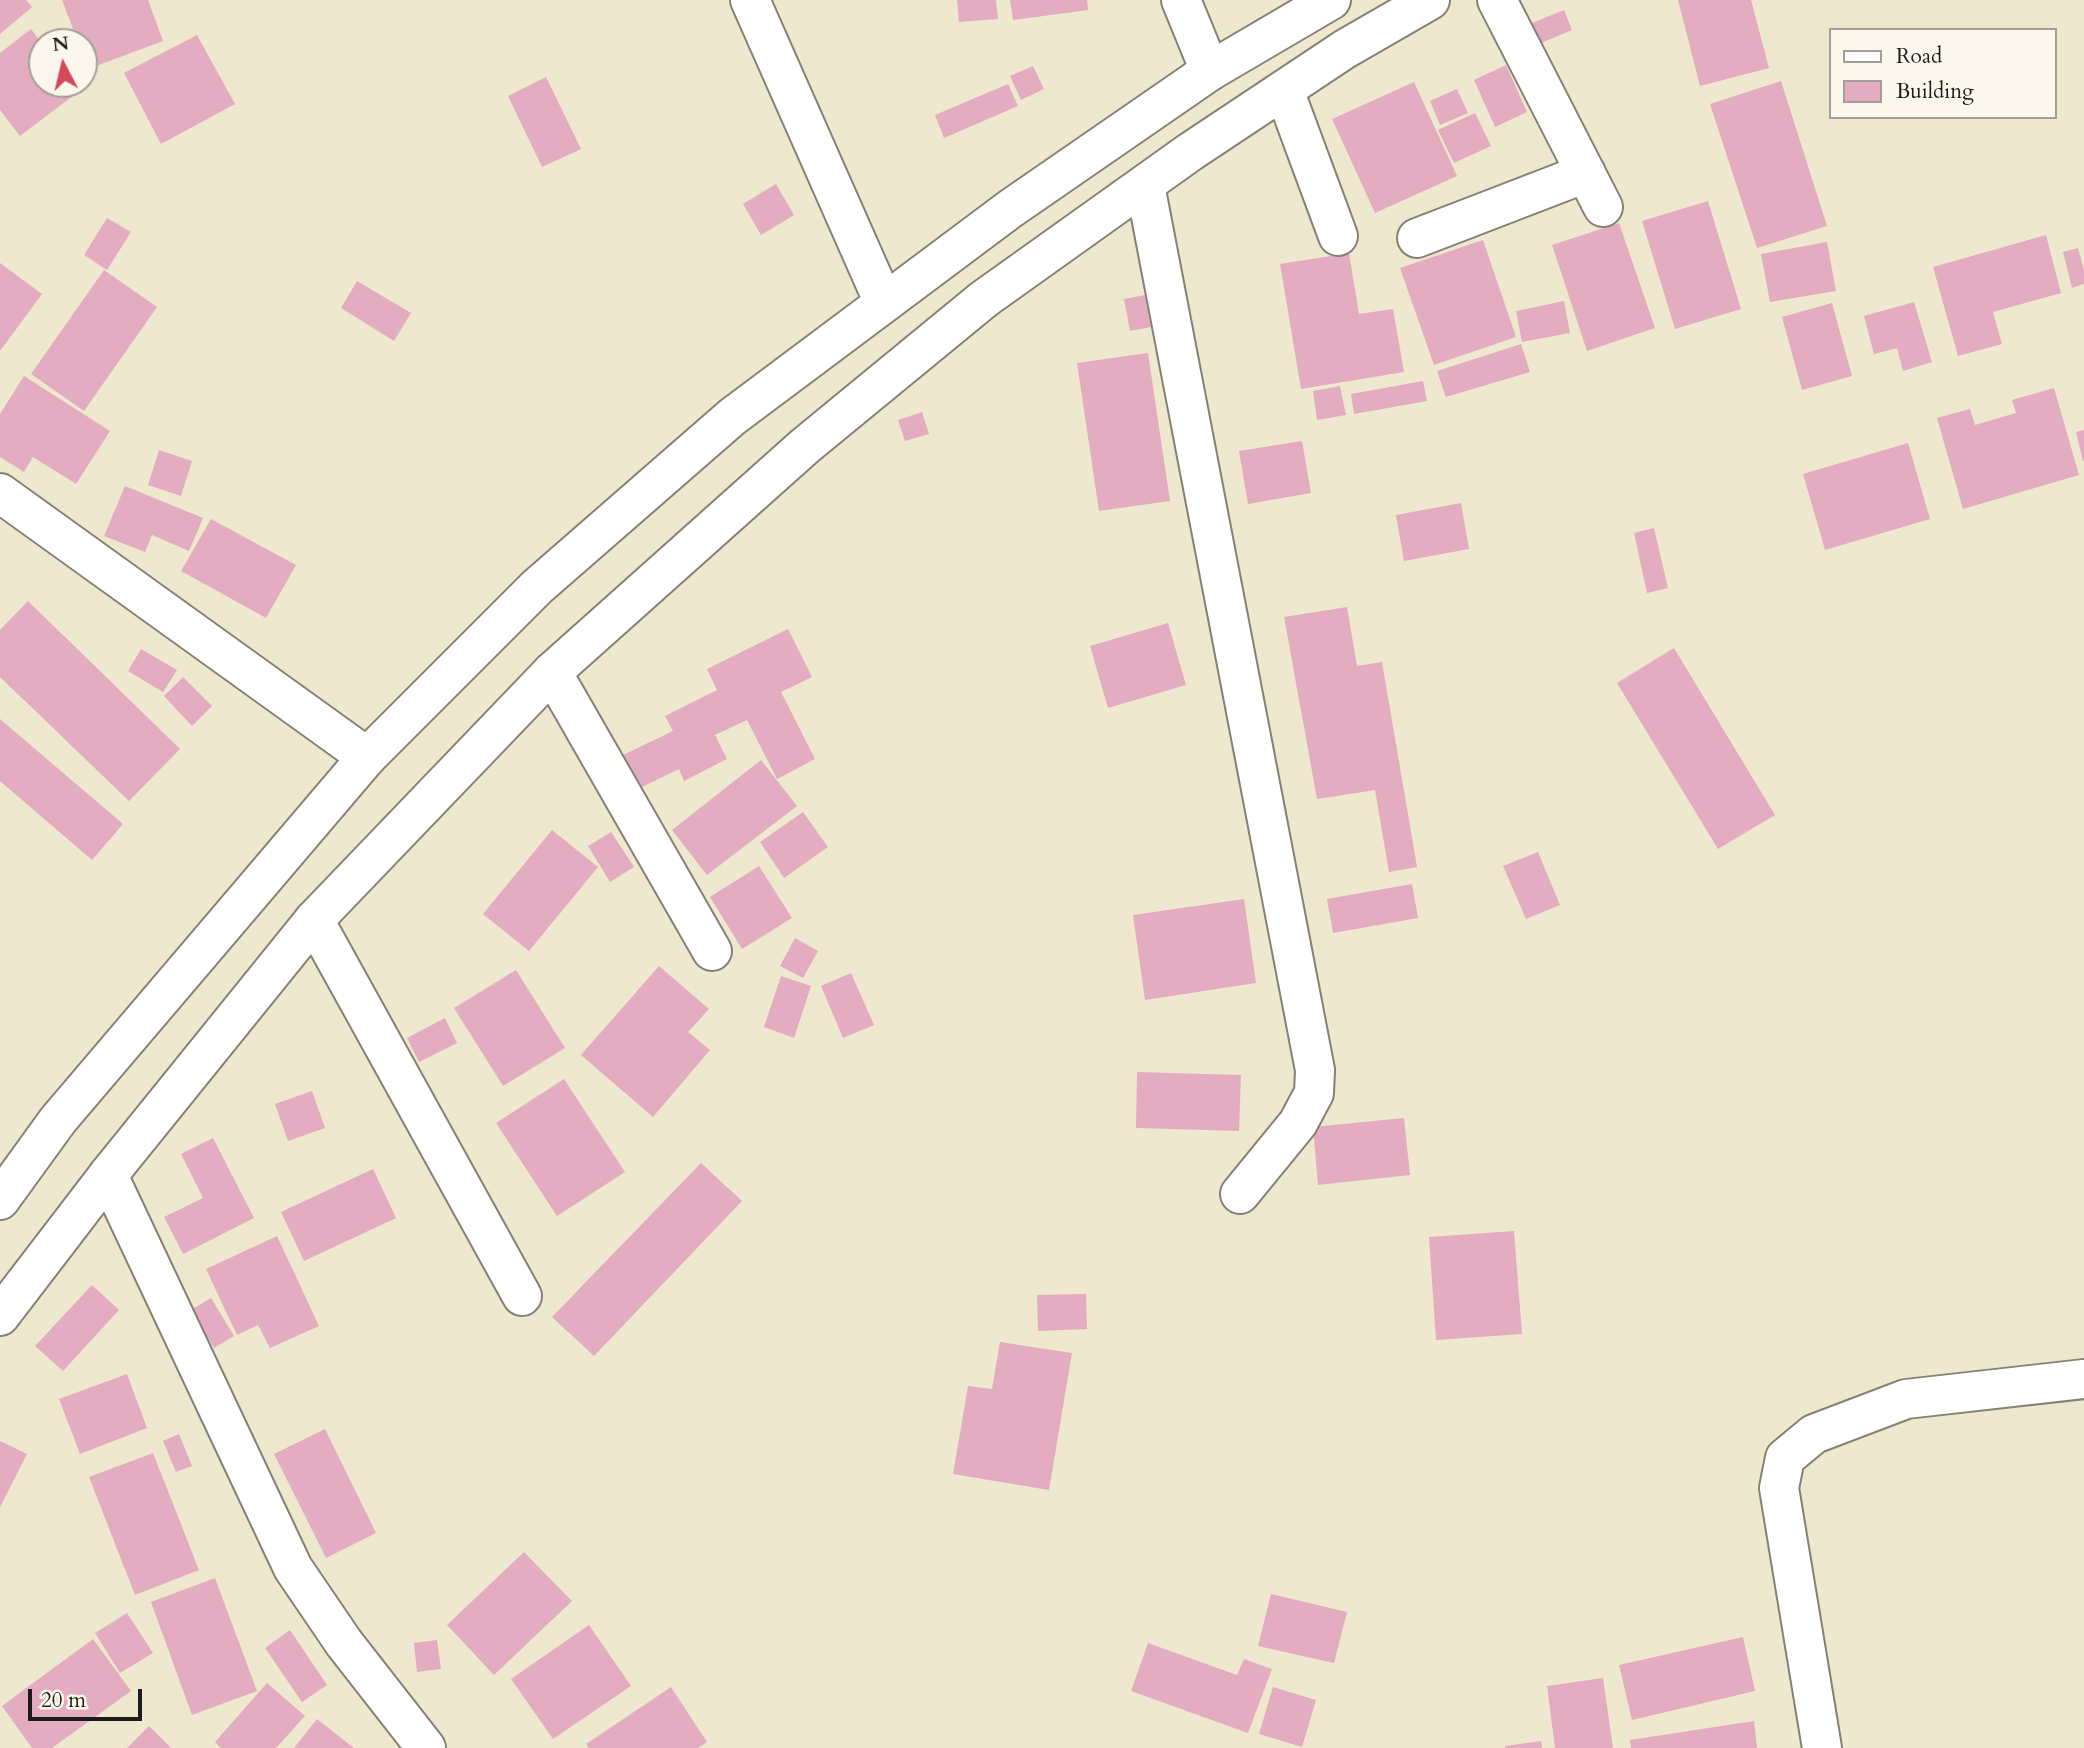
<!DOCTYPE html>
<html>
<head>
<meta charset="utf-8">
<style>
  body { margin:0 }
  #map { position:relative; width:2084px; height:1748px; overflow:hidden; background:#eee8ce; font-family:Cardo,serif }
  canvas { display:block }
  .legend { position:absolute; left:1829px; top:28px; width:228px; height:91px; box-sizing:border-box; background:#fbf7ec; border:2px solid #a29f99; margin:0; padding:9px 12px; list-style:none; font-size:21px; color:#1c1c1c }
  .legend li { display:flex; align-items:center; gap:14px; height:35px }
  .legend b { width:35px; border:2px solid #a29f99 }
  .north { position:absolute; left:28px; top:28px; width:70px; height:70px; box-sizing:border-box; background:#fbf7ec; border:2px solid #a29f99; border-radius:50%; rotate:353deg; font-size:19px; font-weight:700; line-height:28px; text-align:center; color:#1c1c1c }
  .north::after { content:''; display:block; margin:auto; width:24px; height:32px; background:#d1495b; clip-path:polygon(50% 0,100% 100%,50% 72%,0 100%) }
  .scale { position:absolute; left:28px; top:1689px; width:114px; height:32px; box-sizing:border-box; border:4px solid #1c1c1c; border-top:0; padding-left:9px; font-size:21px; line-height:24px; white-space:nowrap; color:#1c1c1c; -webkit-text-stroke:5px #fbf7ec; paint-order:stroke }
</style>
</head>
<body>
<div id="map">
<canvas width="2084" height="1748"></canvas>
<ul class="legend">
<li><b style="height:9px;background:#fff"></b>Road</li>
<li><b style="height:19px;background:#e3acc0"></b>Building</li>
</ul>
<div class="north">N</div>
<div class="scale">20 m</div>
</div>
<script>
const g = document.querySelector('canvas').getContext('2d');
g.lineJoin = 'round';
function fillPath(path, color) {
  g.fillStyle = color;
  g.fill(path, 'evenodd');
}
function toPath(rows) {
  const path = new Path2D();
  for (const r of rows) {
    path.moveTo(r[0], r[1]);
    for (let i = 2; i < r.length; i += 2) path.lineTo(r[i], r[i + 1]);
  }
  return path;
}
function strokePath(path, color, width, dash) {
  g.strokeStyle = color;
  g.lineWidth = width;
  g.lineCap = dash ? 'butt' : 'round';
  g.setLineDash(dash || []);
  g.stroke(path);
}
const building = toPath([
  [0,0,26,0,32,7,0,34],
  [62,0,148,0,163,41,88,69,84,57,84,42,78,42],
  [957,0,996,0,998,19,959,22],
  [1010,0,1087,0,1088,10,1013,20],
  [1678,0,1751,0,1769,68,1700,86],
  [1564,10,1572,30,1541,43,1532,23],
  [31,29,42,44,42,84,72,84,78,92,20,136,0,110,0,53],
  [197,35,235,104,161,144,124,73],
  [1506,65,1527,112,1495,127,1474,80],
  [1033,66,1044,89,1021,100,1010,76],
  [546,77,581,149,542,167,508,96],
  [1781,81,1827,226,1757,248,1710,104],
  [1414,82,1457,176,1375,213,1332,119],
  [1008,84,1018,106,944,138,935,115],
  [1457,89,1468,113,1440,125,1430,101],
  [1475,113,1491,146,1454,163,1438,130],
  [776,184,794,215,761,235,743,204],
  [1708,201,1741,309,1675,329,1642,221],
  [107,218,131,232,107,270,84,255],
  [1619,223,1655,328,1587,351,1552,245],
  [2046,235,2061,293,1993,312,2002,344,1958,356,1933,267],
  [1483,240,1516,337,1434,365,1400,268],
  [1827,242,1836,291,1770,302,1761,254],
  [2078,248,2084,270,2084,284,2072,288,2063,252],
  [1349,253,1359,314,1393,309,1404,372,1301,389,1280,264],
  [0,263,42,294,0,351],
  [104,270,157,307,84,411,31,374],
  [357,281,411,313,394,341,341,308],
  [1145,295,1151,327,1130,331,1124,299],
  [1564,301,1570,333,1522,342,1516,311],
  [1914,302,1932,362,1903,371,1897,348,1874,354,1864,316],
  [1832,303,1852,376,1802,390,1782,317],
  [1521,344,1530,372,1446,397,1437,371],
  [1148,353,1170,501,1099,511,1077,363],
  [24,376,110,431,76,484,33,457,24,472,0,457,0,414],
  [1423,381,1427,401,1354,414,1351,394],
  [1340,386,1346,415,1317,420,1313,391],
  [2054,388,2079,475,1963,509,1937,418,1970,409,1975,425,2016,413,2012,400],
  [922,412,929,434,905,441,898,420],
  [2084,430,2084,461,2083,461,2076,432],
  [1302,441,1311,493,1248,504,1239,451],
  [1908,443,1930,519,1825,550,1803,474],
  [159,450,192,461,181,496,148,485],
  [125,486,203,518,189,551,152,535,145,552,104,536],
  [1461,503,1469,549,1404,561,1396,515],
  [211,519,296,565,266,618,181,571],
  [1654,528,1668,588,1647,593,1634,533],
  [28,601,180,749,129,801,0,677,0,630],
  [1347,607,1357,666,1382,662,1417,867,1389,872,1375,790,1317,799,1284,617],
  [1168,623,1186,685,1108,708,1090,646],
  [788,629,812,677,781,692,815,759,777,779,747,720,715,735,727,759,684,781,679,769,640,788,623,755,673,731,665,716,717,690,707,669],
  [1674,648,1775,815,1718,849,1617,683],
  [141,649,177,670,163,692,128,671],
  [183,677,212,706,192,726,164,696],
  [0,719,123,824,92,860,0,781],
  [761,760,797,806,707,875,672,830],
  [803,812,828,847,784,878,760,842],
  [552,830,598,867,529,951,483,914],
  [611,832,634,867,610,882,588,846],
  [1538,852,1560,905,1526,919,1503,866],
  [759,866,792,918,742,949,710,897],
  [1412,884,1418,918,1333,933,1327,899],
  [1244,899,1256,983,1145,1000,1133,915],
  [795,938,818,951,803,978,780,966],
  [659,966,709,1009,688,1032,710,1050,653,1117,581,1055],
  [516,970,565,1048,503,1086,454,1008],
  [851,973,874,1025,843,1038,821,986],
  [781,976,811,986,794,1038,764,1027],
  [445,1018,457,1043,419,1062,407,1038],
  [1137,1072,1241,1075,1239,1131,1136,1128],
  [564,1079,625,1172,557,1216,496,1123],
  [312,1091,325,1128,288,1141,275,1104],
  [1404,1118,1410,1175,1318,1185,1313,1127],
  [213,1138,254,1218,183,1254,164,1217,203,1198,181,1154],
  [701,1163,742,1201,594,1356,552,1317],
  [373,1169,396,1218,304,1261,281,1212],
  [1514,1231,1522,1334,1436,1340,1429,1237],
  [277,1236,319,1326,270,1348,258,1325,237,1335,206,1269],
  [92,1285,119,1310,63,1371,35,1346],
  [1086,1294,1087,1329,1038,1331,1037,1295],
  [211,1298,234,1336,214,1348,191,1310],
  [1000,1342,1072,1353,1049,1490,953,1474,968,1386,992,1389],
  [127,1374,147,1428,80,1454,59,1399],
  [325,1429,376,1533,326,1558,274,1454],
  [179,1434,192,1466,176,1472,163,1441],
  [0,1441,27,1454,0,1507],
  [153,1453,199,1570,135,1595,89,1477],
  [524,1552,572,1601,494,1675,447,1625],
  [215,1578,257,1691,192,1715,151,1602],
  [1271,1594,1347,1612,1334,1663,1258,1646],
  [127,1613,153,1653,120,1673,95,1633],
  [589,1625,631,1686,553,1739,511,1679],
  [290,1630,327,1685,302,1702,265,1648],
  [1743,1637,1755,1691,1632,1720,1619,1665],
  [93,1639,131,1691,52,1748,32,1748,2,1706],
  [437,1640,441,1669,417,1672,414,1643],
  [1148,1643,1237,1675,1244,1659,1272,1669,1248,1733,1131,1691],
  [1603,1678,1613,1748,1555,1748,1547,1686],
  [267,1683,305,1716,276,1748,221,1748,215,1742],
  [671,1687,707,1742,698,1748,589,1748,586,1744],
  [1273,1687,1316,1700,1302,1747,1259,1734],
  [317,1719,354,1748,294,1748],
  [1754,1721,1757,1748,1631,1748,1630,1740],
  [149,1726,171,1748,127,1748],
  [1541,1741,1542,1748,1505,1748,1505,1746]
]);
const minor = toPath([
  [750,0,884,303],
  [1181,0,1210,71],
  [1497,0,1603,207],
  [1284,90,1338,236],
  [1145,185,1315,1070,1314,1093,1298,1123,1240,1194],
  [1417,238,1586,173],
  [0,493,367,757],
  [552,672,712,951],
  [314,920,522,1296],
  [108,1175,293,1568,344,1643,426,1748],
  [1822,1748,1779,1488,1785,1458,1814,1434,1906,1399,2084,1379]
]);
const major = toPath([
  [0,1200,58,1120,367,757,537,587,732,417,1010,209,1210,71,1331,0],
  [0,1316,108,1175,314,920,552,672,805,446,984,299,1190,152,1345,49,1430,0]
]);
fillPath(building, '#e3acc0');
strokePath(minor, '#858275', 42);
strokePath(major, '#858275', 42);
strokePath(minor, '#fff', 38);
strokePath(major, '#fff', 38);
</script>
</body>
</html>
